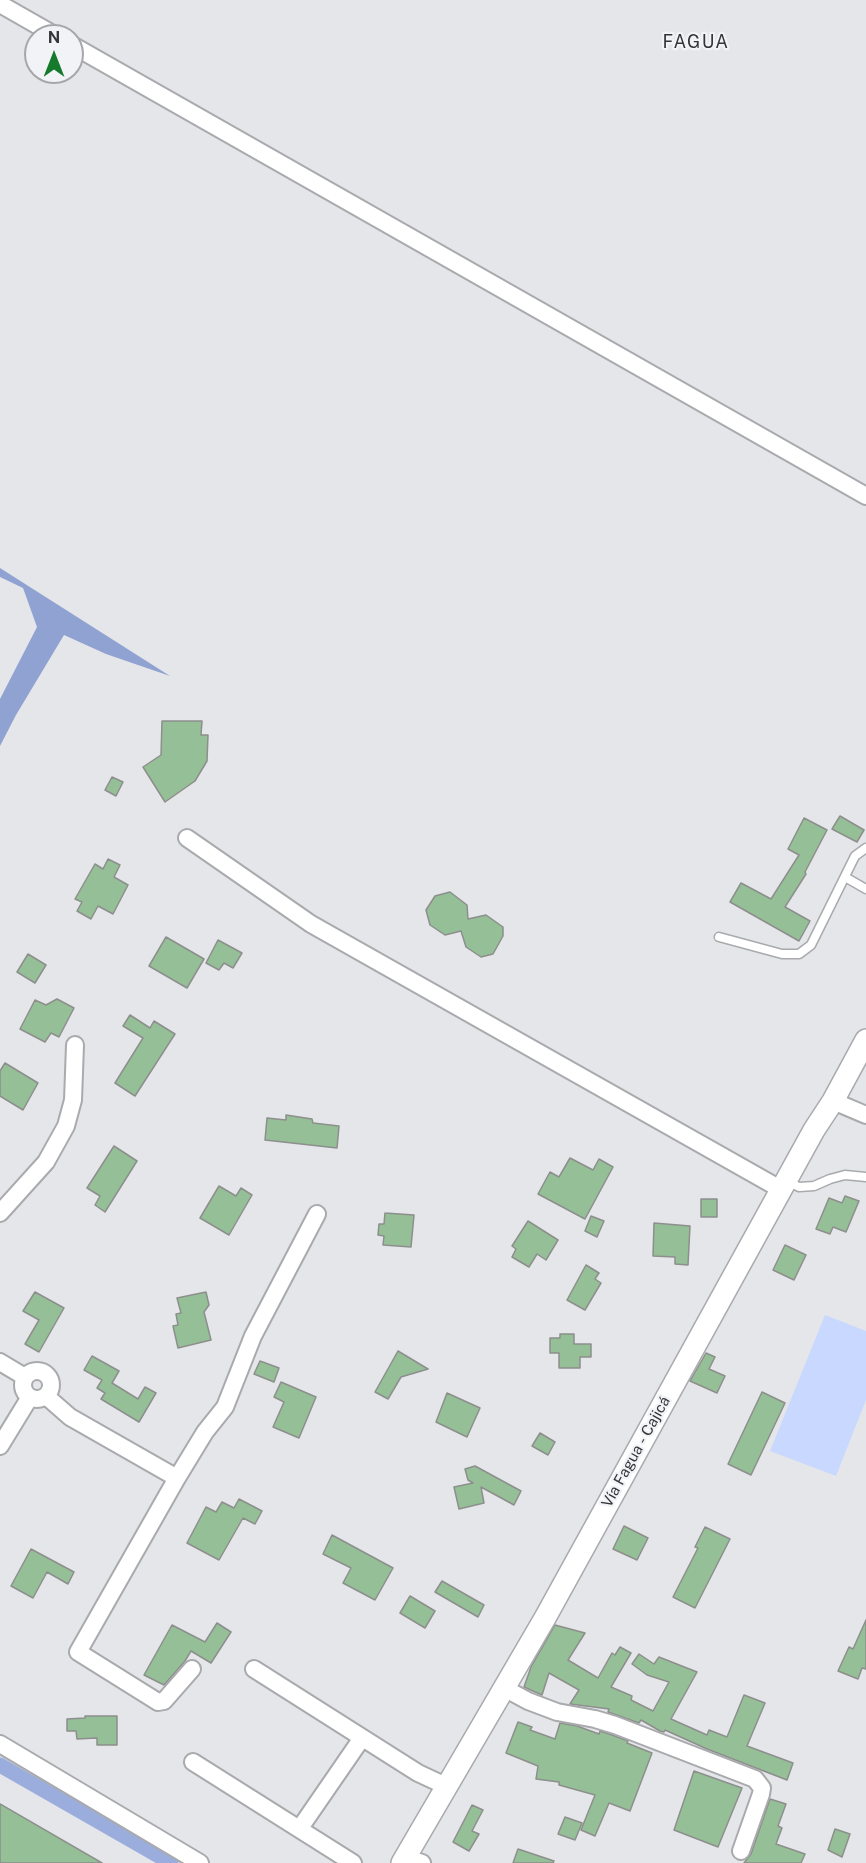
<!DOCTYPE html>
<html>
<head>
<meta charset="utf-8">
<style>
  body { margin:0 }
  #map { position:relative; width:866px; height:1863px; overflow:hidden; background:#e5e6e9; font-family:"Public Sans",sans-serif }
  canvas { display:block }
  .north { position:absolute; left:24px; top:24px; width:60px; height:60px; box-sizing:border-box; background:#f2f3f7; border:2px solid #a6a7aa; border-radius:50%; rotate:0deg; font-size:16px; font-weight:700; line-height:24px; text-align:center; color:#343536 }
  .north::after { content:''; display:block; margin:auto; width:21px; height:27px; background:#167a2c; clip-path:polygon(50% 0,100% 100%,50% 72%,0 100%) }
</style>
</head>
<body>
<div id="map">
<canvas width="866" height="1863"></canvas>
<div class="north">N</div>
</div>
<script>
const g = document.querySelector('canvas').getContext('2d');
g.lineJoin = 'round';
function fillPath(path, color) {
  g.fillStyle = color;
  g.fill(path, 'evenodd');
}
function toPath(rows) {
  const path = new Path2D();
  for (const r of rows) {
    if (r.length === 3) {
      path.moveTo(r[0] + r[2], r[1]);
      path.arc(r[0], r[1], r[2], 0, 2 * Math.PI);
      continue;
    }
    path.moveTo(r[0], r[1]);
    for (let i = 2; i < r.length; i += 2) path.lineTo(r[i], r[i + 1]);
  }
  return path;
}
function strokePath(path, color, width, dash) {
  g.strokeStyle = color;
  g.lineWidth = width;
  g.lineCap = dash ? 'butt' : 'round';
  g.setLineDash(dash || []);
  g.stroke(path);
}
function label(font, color, halo, rows, align = 'center') {
  g.font = font + ' "Public Sans",sans-serif';
  g.lineWidth = 4.5;
  g.setLineDash([]);
  g.textBaseline = 'middle';
  g.strokeStyle = halo;
  g.fillStyle = color;
  for (const [text, x, y, turn = 0] of rows) {
    g.save();
    g.translate(x, y);
    g.rotate((+turn || 0) * Math.PI / 180);
    g.textAlign = isNaN(turn) ? turn : align;
    if (halo) g.strokeText(text, 0, 0);
    g.fillText(text, 0, 0);
    g.restore();
  }
}
const green = toPath([
  [825,1315,866,1331,866,1400,836,1476,770,1451]
]);
const forest = toPath([
  [0,568,170,676,106,654,64,635,16,715,0,746,0,699,37,627,23,588,0,577]
]);
const canal = toPath([
  [0,1765,171,1863]
]);
const building = toPath([
  [162,721,202,721,201,735,208,735,207,761,195,781,165,802,143,767,161,755,162,721],
  [112,777,123,782,116,796,105,790,112,777],
  [840,816,864,830,857,842,832,829,840,816],
  [804,818,827,830,805,872,806,874,785,907,810,921,799,941,730,902,741,883,771,899,799,855,788,849,804,818],
  [108,859,120,865,114,877,128,885,113,914,98,906,91,919,77,911,82,902,75,899,95,864,103,869,108,859],
  [450,892,467,905,468,919,486,915,503,927,503,936,493,954,481,957,466,947,461,931,445,935,430,925,426,910,435,896,450,892],
  [166,937,204,959,187,988,149,966,166,937],
  [218,940,242,953,233,968,224,963,219,970,206,963,218,940],
  [28,954,46,965,35,983,17,972,28,954],
  [57,999,74,1008,59,1037,51,1033,45,1042,20,1029,35,1000,46,1005,57,999],
  [130,1015,150,1028,154,1021,175,1034,135,1096,115,1083,143,1038,123,1026,130,1015],
  [5,1063,38,1083,23,1110,0,1096,0,1071,5,1063],
  [286,1115,312,1119,313,1123,339,1126,337,1148,265,1140,267,1118,286,1120,286,1115],
  [114,1146,137,1161,105,1212,95,1205,100,1196,87,1188,114,1146],
  [570,1158,593,1170,599,1159,613,1167,585,1219,538,1194,550,1172,559,1177,570,1158],
  [219,1186,236,1196,241,1188,252,1195,229,1235,200,1218,219,1186],
  [845,1196,859,1201,846,1232,833,1227,830,1234,816,1229,829,1198,842,1203,845,1196],
  [701,1199,717,1199,717,1217,701,1217,701,1199],
  [385,1213,414,1215,411,1247,383,1245,384,1236,378,1235,379,1224,384,1224,385,1213],
  [591,1216,604,1221,597,1237,585,1231,591,1216],
  [528,1221,558,1240,546,1260,537,1254,529,1267,512,1257,516,1249,512,1246,528,1221],
  [654,1223,690,1226,688,1265,675,1264,675,1257,653,1256,654,1223],
  [785,1245,806,1255,794,1280,773,1270,785,1245],
  [586,1265,599,1273,595,1279,601,1283,585,1310,567,1300,586,1265],
  [35,1292,64,1308,39,1352,25,1344,39,1320,23,1311,35,1292],
  [206,1292,209,1305,204,1312,211,1340,178,1348,173,1326,178,1325,176,1314,181,1313,177,1298,206,1292],
  [560,1334,574,1334,574,1344,591,1344,591,1357,580,1357,580,1368,559,1368,559,1353,550,1353,550,1338,560,1338,560,1334],
  [398,1351,428,1369,401,1377,388,1399,375,1392,398,1351],
  [706,1353,715,1357,709,1369,725,1376,717,1393,690,1381,706,1353],
  [92,1356,119,1371,112,1383,138,1399,145,1387,156,1393,139,1422,101,1399,105,1393,97,1388,102,1380,84,1370,92,1356],
  [260,1361,279,1368,274,1382,254,1374,260,1361],
  [281,1382,316,1397,299,1438,273,1427,284,1402,274,1397,281,1382],
  [762,1392,785,1403,751,1475,728,1464,762,1392],
  [447,1393,480,1408,467,1437,436,1422,447,1393],
  [540,1433,555,1442,548,1455,532,1446,540,1433],
  [475,1466,521,1491,514,1505,481,1487,484,1503,459,1509,454,1487,473,1483,468,1480,465,1469,475,1466],
  [239,1499,262,1511,255,1524,243,1518,219,1560,187,1543,206,1507,216,1512,222,1502,234,1508,239,1499],
  [624,1526,648,1538,637,1560,613,1549,624,1526],
  [705,1527,730,1539,695,1608,673,1597,698,1548,695,1547,705,1527],
  [332,1535,393,1568,375,1600,343,1583,351,1568,323,1554,332,1535],
  [31,1549,74,1572,68,1584,47,1572,33,1598,11,1586,31,1549],
  [442,1581,484,1605,478,1617,435,1592,442,1581],
  [410,1596,435,1611,425,1628,400,1613,410,1596],
  [866,1620,866,1669,862,1668,858,1679,838,1671,849,1647,853,1649,866,1620],
  [217,1623,231,1632,211,1663,191,1651,185,1661,164,1685,144,1675,172,1625,205,1642,217,1623],
  [555,1625,585,1633,568,1660,598,1678,612,1653,615,1655,620,1647,631,1653,611,1687,632,1696,631,1700,653,1711,669,1682,647,1675,632,1664,639,1654,654,1664,659,1657,697,1672,671,1719,707,1735,709,1730,727,1737,744,1695,765,1703,747,1746,793,1763,787,1780,707,1749,665,1730,664,1732,660,1731,641,1720,639,1723,608,1712,609,1709,570,1704,579,1690,549,1673,542,1695,524,1687,531,1667,555,1625],
  [85,1716,117,1716,117,1745,97,1745,97,1738,77,1739,76,1731,67,1731,67,1719,85,1718,85,1716],
  [518,1722,532,1727,530,1730,555,1739,560,1723,577,1726,599,1734,600,1731,612,1735,628,1741,627,1743,652,1753,630,1811,609,1803,595,1836,581,1830,595,1795,559,1785,559,1782,536,1779,538,1766,506,1753,518,1722],
  [694,1771,742,1788,718,1847,674,1830,694,1771],
  [770,1799,786,1804,778,1826,782,1828,776,1844,805,1854,801,1863,744,1863,751,1854,770,1799],
  [0,1804,102,1863,0,1863,0,1804],
  [472,1805,483,1810,472,1831,479,1834,469,1851,453,1842,472,1805],
  [565,1817,582,1823,575,1840,558,1834,565,1817],
  [835,1829,850,1834,842,1857,828,1850,835,1829],
  [518,1849,554,1861,553,1863,513,1863,518,1849]
]);
const service = toPath([
  [845,877,866,889],
  [719,937,782,954,799,954,811,945,855,856,866,848],
  [787,1181,799,1187,814,1186,830,1179,845,1175,866,1177]
]);
const minor = toPath([
  [0,4,56,36],
  [72,45,866,496],
  [187,838,311,924,782,1190],
  [833,1101,866,1115],
  [0,1213,46,1162,66,1126,73,1100,75,1045],
  [0,1362,25,1377],
  [37,1385,14],
  [46,1396,70,1417,177,1478,78,1652,158,1702,164,1701,192,1669],
  [0,1446,30,1397],
  [177,1478,205,1432,225,1407,253,1336,317,1214],
  [254,1669,418,1773,446,1786],
  [504,1688,528,1701,557,1712,595,1719,615,1725,755,1779,762,1788,761,1794,741,1851],
  [0,1744,200,1863],
  [193,1762,353,1863],
  [300,1828,362,1738],
  [406,1858,422,1863]
]);
const tertiary = toPath([
  [402,1863,545,1618,814,1130,833,1101,866,1040]
]);
const streetNames = [
  ["Vía Fagua - Cajicá",636,1452,-61]
];
const quarterNames = [
  ["FAGUA",696,42]
];
fillPath(green, '#c9d8fe');
fillPath(forest, '#90a2d1');
strokePath(canal, '#9baddd', 15);
fillPath(building, '#95bf97');
strokePath(building, '#8d8f8d', 1.5);
strokePath(service, '#a9aaad', 11);
strokePath(minor, '#a9aaad', 20);
strokePath(tertiary, '#a9aaad', 24);
strokePath(service, '#fff', 8);
strokePath(minor, '#fff', 16);
strokePath(tertiary, '#fff', 21);
label('15px', '#343536', '#f2f3f7', streetNames);
g.letterSpacing = '1.5px';
label('18px', '#343536', '#f2f3f7', quarterNames);
g.letterSpacing = '0px';
</script>
</body>
</html>
